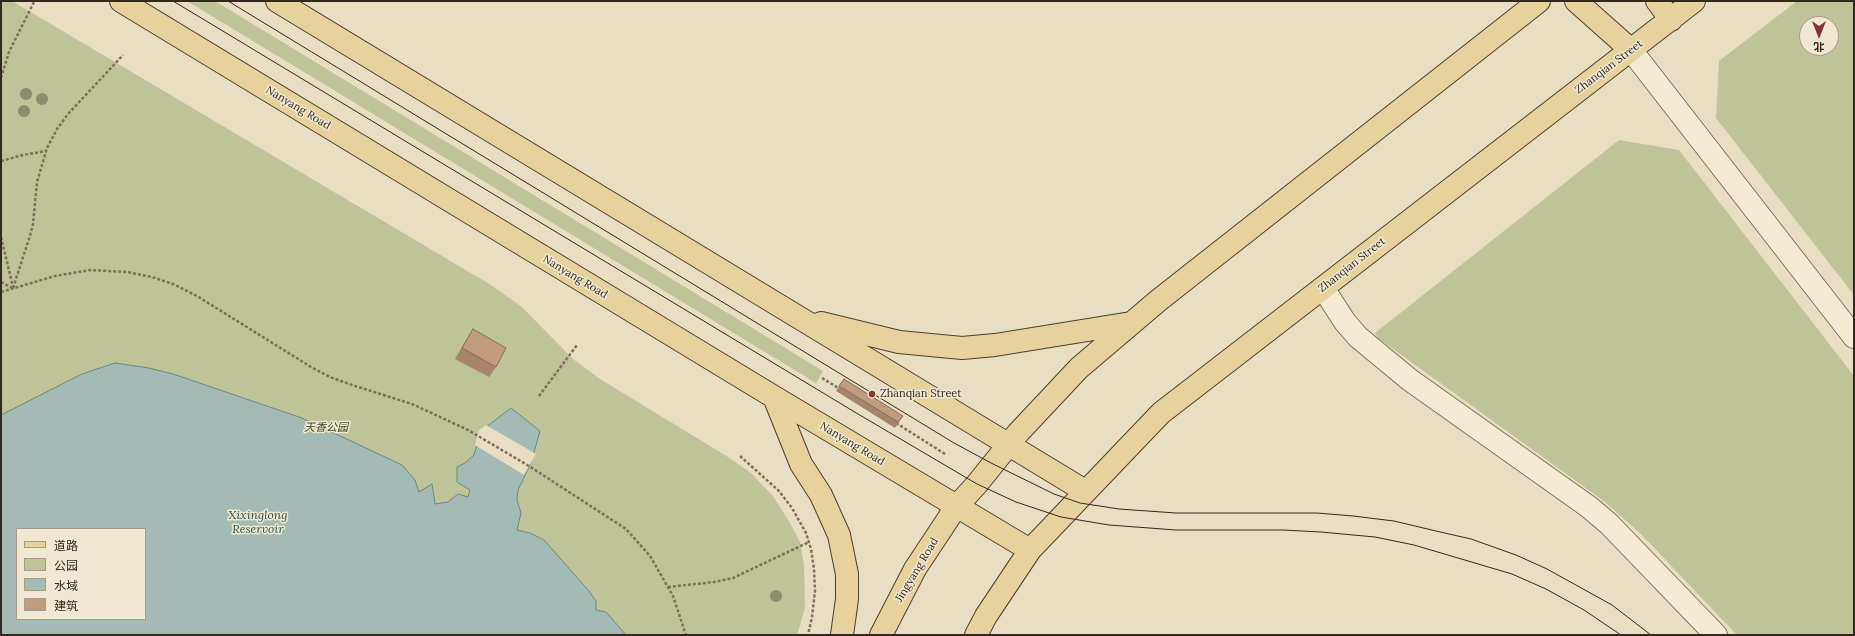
<!DOCTYPE html>
<html>
<head>
<meta charset="utf-8">
<style>
  body { margin:0 }
  #map { position:relative; width:1855px; height:636px; overflow:hidden; background:#e8dec2; font-family:Lora,"Noto Sans SC",serif }
  canvas { display:block }
  .frame { position:absolute; inset:0; border:2px solid #31281e; pointer-events:none }
  .legend { position:absolute; left:16px; top:528px; width:130px; height:92px; box-sizing:border-box; background:#f0e8d1; border:1px solid #a49b89; margin:0; padding:5px 7px; list-style:none; font-size:12px; color:#31281e }
  .legend li { display:flex; align-items:center; gap:8px; height:20px }
  .legend b { width:20px; border:1px solid #a49b89 }
  .north { position:absolute; left:1799px; top:16px; width:40px; height:40px; box-sizing:border-box; background:#f0e8d1; border:1px solid #a49b89; border-radius:50%; rotate:180deg; font-size:11px; font-weight:700; line-height:16px; text-align:center; color:#31281e }
  .north::after { content:''; display:block; margin:auto; width:14px; height:18px; background:#873533; clip-path:polygon(50% 0,100% 100%,50% 72%,0 100%) }
</style>
</head>
<body>
<div id="map">
<canvas width="1855" height="636"></canvas>
<div class="frame"></div>
<ul class="legend">
<li><b style="height:5px;background:#e7d29e"></b>道路</li>
<li><b style="height:11px;background:#bec498"></b>公园</li>
<li><b style="height:11px;background:#a4bbb5"></b>水域</li>
<li><b style="height:11px;background:#c19b7d"></b>建筑</li>
</ul>
<div class="north">北</div>
</div>
<script>
const g = document.querySelector('canvas').getContext('2d');
g.lineJoin = 'round';
function fillPath(path, color) {
  g.fillStyle = color;
  g.fill(path, 'evenodd');
}
function toPath(rows) {
  const path = new Path2D();
  for (const r of rows) {
    path.moveTo(r[0], r[1]);
    for (let i = 2; i < r.length; i += 2) path.lineTo(r[i], r[i + 1]);
  }
  return path;
}
function strokePath(path, color, width, dash) {
  g.strokeStyle = color;
  g.lineWidth = width;
  g.lineCap = dash ? 'butt' : 'round';
  g.setLineDash(dash || []);
  g.stroke(path);
}
function label(font, color, halo, rows, align = 'center') {
  g.font = font + ' Lora,"Noto Sans SC",serif';
  g.lineWidth = 3;
  g.setLineDash([]);
  g.textBaseline = 'middle';
  g.strokeStyle = halo;
  g.fillStyle = color;
  for (const [text, x, y, turn = 0] of rows) {
    g.save();
    g.translate(x, y);
    g.rotate((+turn || 0) * Math.PI / 180);
    g.textAlign = isNaN(turn) ? turn : align;
    if (halo) g.strokeText(text, 0, 0);
    g.fillText(text, 0, 0);
    g.restore();
  }
}
const green = toPath([
  [1,1,12,1,491,285,522,307,573,359,600,379,728,457,751,473,773,496,790,523,800,542,804,565,805,608,797,635,1,635],
  [17,529,145,529,145,619,17,619],
  [187,1,215,1,823,371,816,383],
  [1797,1,1854,1,1854,295,1716,118,1719,61],
  [1807,24,1831,24,1831,48,1807,48],
  [1619,140,1679,150,1854,376,1854,635,1737,635,1640,533,1605,502,1378,338,1375,333]
]);
const water = toPath([
  [115,363,149,368,173,374,302,418,402,465,415,480,419,492,432,484,435,504,448,502,458,494,468,497,470,490,457,482,457,467,465,463,474,455,481,431,511,408,540,431,531,463,518,490,517,500,521,513,517,530,530,533,544,540,589,591,596,601,596,610,606,612,626,635,1,635,1,415,82,374,115,363],
  [17,529,145,529,145,619,17,619,17,529]
]);
const pier = toPath([
  [486,425,536,454,524,475,475,445,479,430]
]);
const path = toPath([
  [1,78,9,52,34,2],
  [1,161,23,155,46,151],
  [1,237,13,287],
  [1,282,12,288],
  [13,288,30,236,33,224,37,182,47,148,57,129,68,114,123,55],
  [1,292,55,276,90,270,127,272,152,277,173,284,197,296,311,367,330,377,352,385,412,404,468,430,529,466,626,529,650,556,673,596,686,635],
  [822,378,840,389],
  [539,396,577,345],
  [896,423,945,454],
  [740,456,779,491,792,508,806,533,811,549,814,569,815,591,812,617,808,635],
  [668,587,714,582,733,578,809,542]
]);
const minor = toPath([
  [1631,50,1854,337],
  [1323,288,1345,322,1358,337,1410,380,1589,507,1609,524,1716,635]
]);
const major = toPath([
  [121,1,774,397,1030,550],
  [277,1,1085,491],
  [1576,1,1631,50],
  [1657,1,1671,20],
  [821,323,899,342,962,348,995,345,1131,323],
  [774,397,801,464,821,495,839,535,847,574,847,599,842,635],
  [881,635,915,569,956,507,977,484,1018,433,1079,368,1159,300,1539,1],
  [976,635,986,616,1030,550,1161,413,1694,1]
]);
const tram = toPath([
  [173,1,858,414,977,484,1016,502,1061,517,1109,525,1176,530,1283,530,1321,532,1375,537,1414,545,1512,574,1546,589,1584,610,1621,635],
  [228,1,954,443,993,464,1054,494,1080,503,1119,509,1176,513,1317,513,1353,516,1394,521,1436,531,1471,539,1516,555,1547,569,1612,605,1651,635]
]);
const trees = [
  [26,94],
  [42,99],
  [24,111],
  [776,596]
];
const wall = toPath([
  [473,329,496,367,489,377,455,359,466,340],
  [844,379,903,416,895,428,836,391]
]);
const building = toPath([
  [473,329,506,348,496,367,462,348,473,329],
  [844,379,903,416,898,422,839,386,844,379]
]);
const markers = [
  [872,394,4,"#873533"]
];
const streetNames = [
  ["Zhanqian Street",1609,67,-37],
  ["Nanyang Road",298,108,31],
  ["Zhanqian Street",1352,265,-38],
  ["Nanyang Road",575,277,31],
  ["Nanyang Road",852,444,31],
  ["Jingyang Road",917,570,-59]
];
const poiNames = [
  ["Zhanqian Street",880,394]
];
const parkNames = [
  ["天香公园",326,428]
];
const waterNames = [
  ["Xixinglong",258,516],
  ["Reservoir",258,530]
];
fillPath(green, '#bec498');
fillPath(water, '#a4bbb5');
strokePath(water, '#6d8882', 1);
fillPath(pier, '#e8dec2');
strokePath(minor, '#7f705c', 24);
strokePath(major, '#4e3e30', 24);
strokePath(path, '#7f705c', 2.5, [3, 2]);
strokePath(minor, '#f4ebd4', 22);
strokePath(major, '#e7d29e', 22);
strokePath(tram, '#31281e', 1);
g.fillStyle = '#8c8d6d';
for (const [x, y] of trees) {
  g.beginPath();
  g.arc(x, y, 6, 0, 2 * Math.PI);
  g.fill();
}
fillPath(wall, '#a6856c');
fillPath(building, '#c19b7d');
strokePath(building, '#876c58', 1);
for (const [x, y, r, color] of markers) {
  const dot = new Path2D();
  dot.arc(x, y, r, 0, 2 * Math.PI);
  g.fillStyle = color;
  g.fill(dot);
  strokePath(dot, '#f0e8d1', 1.5);
}
label('11px', '#31281e', '#f0e8d1', streetNames);
label('11px', '#31281e', '#f0e8d1', poiNames, 'left');
label('italic 11px', '#414b27', '#f0e8d1', parkNames);
label('italic 12px', '#2f4f4e', '#f0e8d1', waterNames);
</script>
</body>
</html>
